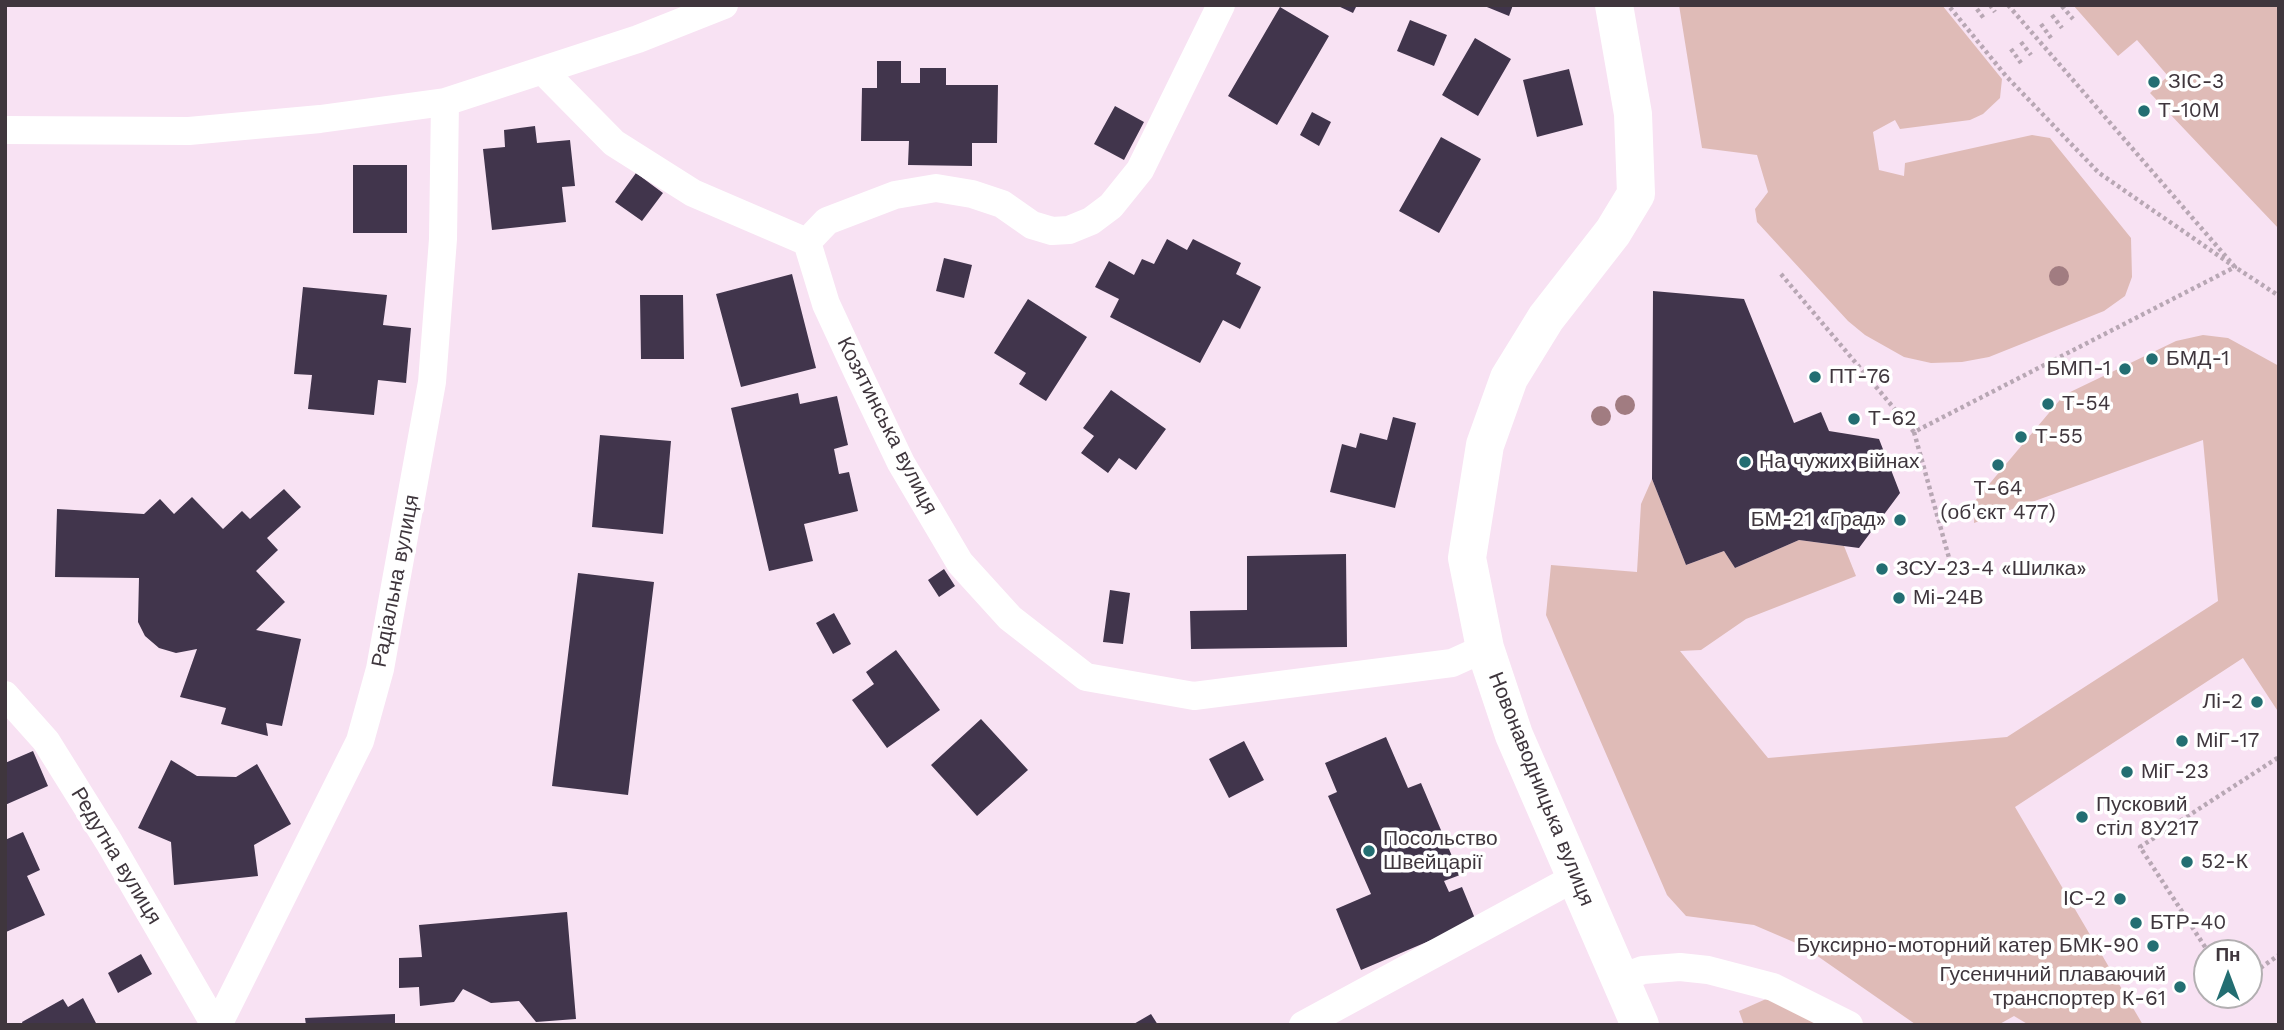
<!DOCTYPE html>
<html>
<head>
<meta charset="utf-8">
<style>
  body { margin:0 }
  #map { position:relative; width:2284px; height:1030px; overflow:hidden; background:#f8e2f3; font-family:"Work Sans",sans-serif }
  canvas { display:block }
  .frame { position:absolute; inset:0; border:7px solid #3f363d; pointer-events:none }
  .north { position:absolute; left:2193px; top:939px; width:70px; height:70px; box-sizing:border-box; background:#fff; border:2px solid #b2afb1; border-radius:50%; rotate:0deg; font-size:19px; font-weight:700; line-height:28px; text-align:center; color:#3f363d }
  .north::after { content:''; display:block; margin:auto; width:24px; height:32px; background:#236e72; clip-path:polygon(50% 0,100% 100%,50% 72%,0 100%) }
</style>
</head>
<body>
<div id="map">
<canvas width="2284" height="1030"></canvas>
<div class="frame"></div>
<div class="north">Пн</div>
</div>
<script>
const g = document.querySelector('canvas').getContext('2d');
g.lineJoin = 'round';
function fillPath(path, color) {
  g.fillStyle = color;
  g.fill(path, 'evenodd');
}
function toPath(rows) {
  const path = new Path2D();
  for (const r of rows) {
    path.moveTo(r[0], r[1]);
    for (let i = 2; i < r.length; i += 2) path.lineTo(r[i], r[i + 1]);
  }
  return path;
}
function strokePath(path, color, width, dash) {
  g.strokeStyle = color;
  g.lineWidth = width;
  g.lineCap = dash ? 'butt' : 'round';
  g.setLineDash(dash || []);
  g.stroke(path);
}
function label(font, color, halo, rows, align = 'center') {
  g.font = font + ' "Work Sans",sans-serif';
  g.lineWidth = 7;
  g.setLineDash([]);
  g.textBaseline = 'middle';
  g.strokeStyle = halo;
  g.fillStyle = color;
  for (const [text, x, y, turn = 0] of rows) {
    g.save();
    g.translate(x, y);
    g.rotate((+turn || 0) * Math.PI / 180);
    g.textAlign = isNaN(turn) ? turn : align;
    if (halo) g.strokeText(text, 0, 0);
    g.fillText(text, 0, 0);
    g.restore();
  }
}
const green = toPath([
  [1679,5,1942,5,2002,79,2000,98,1983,114,1970,120,1900,129,1895,120,1873,132,1879,170,1904,176,1905,163,2032,135,2050,138,2131,238,2132,277,2125,296,2104,311,1989,357,1962,362,1931,363,1904,357,1865,335,1848,321,1757,222,1755,209,1768,192,1757,155,1702,148],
  [2073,5,2279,5,2279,229,2150,93,2168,76,2137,40,2118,56],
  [2203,335,2228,338,2279,366,2279,713,2243,658,2015,807,2143,1025,2029,1025,2014,1016,1998,1025,1915,1024,1803,946,1754,925,1686,916,1667,895,1546,615,1551,565,1637,572,1641,504,1652,479,1686,565,1724,551,1735,568,1799,540,1844,546,1856,576,1746,619,1701,650,1680,651,1768,758,2007,737,2218,601,2203,440,1974,523,1975,501,2064,395,2176,341],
  [1775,995,1838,1025,1744,1025,1739,1011]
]);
const building = toPath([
  [1336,5,1357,5,1353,13],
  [1482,5,1513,5,1509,16],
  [1280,7,1329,36,1277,125,1228,96],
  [1410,20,1447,35,1434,66,1397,51],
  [1475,38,1511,59,1478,116,1442,95],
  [877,61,901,61,901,83,920,83,920,68,946,68,946,85,998,85,997,143,972,143,972,166,908,165,909,141,861,141,862,88,877,88],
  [1569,69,1583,125,1537,137,1523,80],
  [1115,106,1144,122,1124,160,1094,144],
  [1312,112,1331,122,1319,146,1300,135],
  [535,126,537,143,570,140,575,186,562,187,566,222,492,230,483,149,505,147,504,130],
  [1441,137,1481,159,1439,233,1399,211],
  [353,165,407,165,407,233,353,233],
  [636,173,663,193,642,221,615,202],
  [1167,239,1187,250,1193,239,1241,263,1236,274,1261,287,1240,329,1223,320,1200,363,1110,317,1119,299,1095,287,1109,261,1134,275,1142,259,1154,264],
  [944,258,972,265,964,298,936,291],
  [792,274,816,368,741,387,716,294],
  [303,287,387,295,383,325,411,328,406,383,378,380,374,415,308,409,312,375,294,374],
  [1653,291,1744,299,1794,423,1821,412,1829,431,1879,439,1900,493,1859,548,1799,540,1735,568,1724,551,1686,565,1652,479],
  [640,295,683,295,684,359,641,359],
  [1028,299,1087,337,1046,401,1019,384,1026,373,994,353],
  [1111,390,1166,429,1136,470,1119,458,1108,473,1081,453,1094,436,1083,428],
  [798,393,800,404,837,396,848,445,834,449,839,474,849,472,858,511,804,524,813,561,769,571,731,408],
  [1393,417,1416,423,1395,508,1330,492,1342,444,1356,448,1360,433,1387,440],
  [600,435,671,441,663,534,592,527],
  [284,489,301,507,267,538,278,550,256,571,285,602,256,630,301,639,282,726,266,723,268,736,221,724,226,708,180,697,197,649,176,653,159,648,145,636,138,622,139,578,55,577,57,509,144,514,160,499,174,514,192,497,223,529,242,511,250,519],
  [1346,554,1347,647,1191,649,1190,611,1247,610,1247,556],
  [944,569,955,586,939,597,928,580],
  [578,573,654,582,628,795,552,786],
  [1110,590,1130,593,1123,644,1103,642],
  [834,613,851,644,833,654,816,623],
  [896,650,940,710,887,748,852,700,874,684,866,672],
  [981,719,1028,770,977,816,931,765],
  [1386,737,1408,788,1421,783,1460,875,1444,881,1449,892,1462,887,1476,921,1361,970,1336,909,1371,894,1328,796,1337,792,1325,763],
  [1244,741,1264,780,1229,798,1209,759],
  [33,751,48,786,5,805,5,763],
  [171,760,197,776,236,777,257,764,291,824,254,845,258,876,174,885,171,842,138,828],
  [23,832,40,870,27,876,45,915,6,932,5,840],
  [567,912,576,1019,536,1022,519,1001,491,1003,463,989,454,1002,420,1006,419,987,399,988,399,958,422,957,419,925],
  [141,954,152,974,118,993,108,973],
  [83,998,97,1025,23,1025,22,1022,63,999,68,1007],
  [395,1014,395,1025,306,1025,305,1018],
  [1151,1014,1158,1025,1132,1025]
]);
const path = toPath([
  [1990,5,1995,12],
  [2008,5,2235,267,2279,296],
  [2062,6,2073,19],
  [1977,9,1985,20],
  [2052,15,2062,28],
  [2041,24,2051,38],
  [2021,42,2031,55],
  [2011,49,2021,63],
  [1781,274,1914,432,2235,267,2099,173,2006,76,1948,5],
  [1914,432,1951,565],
  [2209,953,2140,847,2279,757],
  [2249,976,2279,955]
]);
const minor = toPath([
  [543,71,614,143,693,193,807,242,826,304,858,373,901,463,960,563,1010,618,1086,677,1194,696,1452,663,1485,648],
  [5,130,189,131,320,119,445,102,638,39,724,5],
  [807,242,827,221,895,195,936,188,972,194,1002,204,1032,225,1052,231,1069,230,1091,221,1111,206,1140,170,1221,5],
  [5,695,46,741,109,842,215,1025],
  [1621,978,1643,970,1680,967,1708,970,1773,987,1849,1025],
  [218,1025,360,741,380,669,432,382,443,239,445,102],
  [1303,1025,1576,877]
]);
const secondary = toPath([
  [1614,5,1633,114,1636,194,1613,232,1546,318,1509,378,1485,445,1467,558,1485,648,1514,735,1640,1025]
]);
const trees = [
  [2059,276],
  [1625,405],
  [1601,416]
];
const markers = [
  [2154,82,7,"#236e72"],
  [2144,111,7,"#236e72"],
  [2152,359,7,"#236e72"],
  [2125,369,7,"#236e72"],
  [1815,377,7,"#236e72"],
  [2048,404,7,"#236e72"],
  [1854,419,7,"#236e72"],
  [2021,437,7,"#236e72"],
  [1745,462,7,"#236e72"],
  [1998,465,7,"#236e72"],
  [1900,520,7,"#236e72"],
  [1882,569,7,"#236e72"],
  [1899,598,7,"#236e72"],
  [2257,702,7,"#236e72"],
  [2182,741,7,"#236e72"],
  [2127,772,7,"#236e72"],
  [2082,817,7,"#236e72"],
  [1369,851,7,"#236e72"],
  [2187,862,7,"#236e72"],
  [2120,899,7,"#236e72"],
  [2136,923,7,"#236e72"],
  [2153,946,7,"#236e72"],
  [2180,987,7,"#236e72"]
];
const poiNames = [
  ["ЗІС-3",2168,82],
  ["Т-10М",2158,111],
  ["БМД-1",2166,359],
  ["БМП-1",2111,369,"right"],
  ["ПТ-76",1829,377],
  ["Т-54",2062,404],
  ["Т-62",1868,419],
  ["Т-55",2035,437],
  ["На чужих війнах",1759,462],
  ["Т-64",1998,489,"center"],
  ["(об'єкт 477)",1998,513,"center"],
  ["БМ-21 «Град»",1886,520,"right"],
  ["ЗСУ-23-4 «Шилка»",1896,569],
  ["Мі-24В",1913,598],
  ["Лі-2",2243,702,"right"],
  ["МіГ-17",2196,741],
  ["МіГ-23",2141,772],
  ["Пусковий",2096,805],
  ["стіл 8У217",2096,829],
  ["Посольство",1383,839],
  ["Швейцарії",1383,863],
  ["52-К",2201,862],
  ["ІС-2",2106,899,"right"],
  ["БТР-40",2150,923],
  ["Буксирно-моторний катер БМК-90",2139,946,"right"],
  ["Гусеничний плаваючий",2166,975,"right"],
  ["транспортер К-61",2166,999,"right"]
];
const streetNames = [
  ["Козятинська вулиця",887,426,63],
  ["Радіальна вулиця",396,581,-79],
  ["Новонаводницька вулиця",1541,789,68],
  ["Редутна вулиця",116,856,59]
];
fillPath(green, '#dfbbb7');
fillPath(building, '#41354c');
strokePath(path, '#b8a7b4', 4.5, [3.5, 3.5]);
strokePath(minor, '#fff', 28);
strokePath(secondary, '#fff', 38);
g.fillStyle = '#a17c81';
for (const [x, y] of trees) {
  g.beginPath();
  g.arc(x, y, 10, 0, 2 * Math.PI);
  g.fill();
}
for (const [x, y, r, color] of markers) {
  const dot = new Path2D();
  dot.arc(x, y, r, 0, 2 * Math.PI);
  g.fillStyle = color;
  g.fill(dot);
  strokePath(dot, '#fff', 2.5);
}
label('21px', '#3f363d', '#fff', poiNames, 'left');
label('21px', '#3f363d', '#fff', streetNames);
</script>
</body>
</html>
